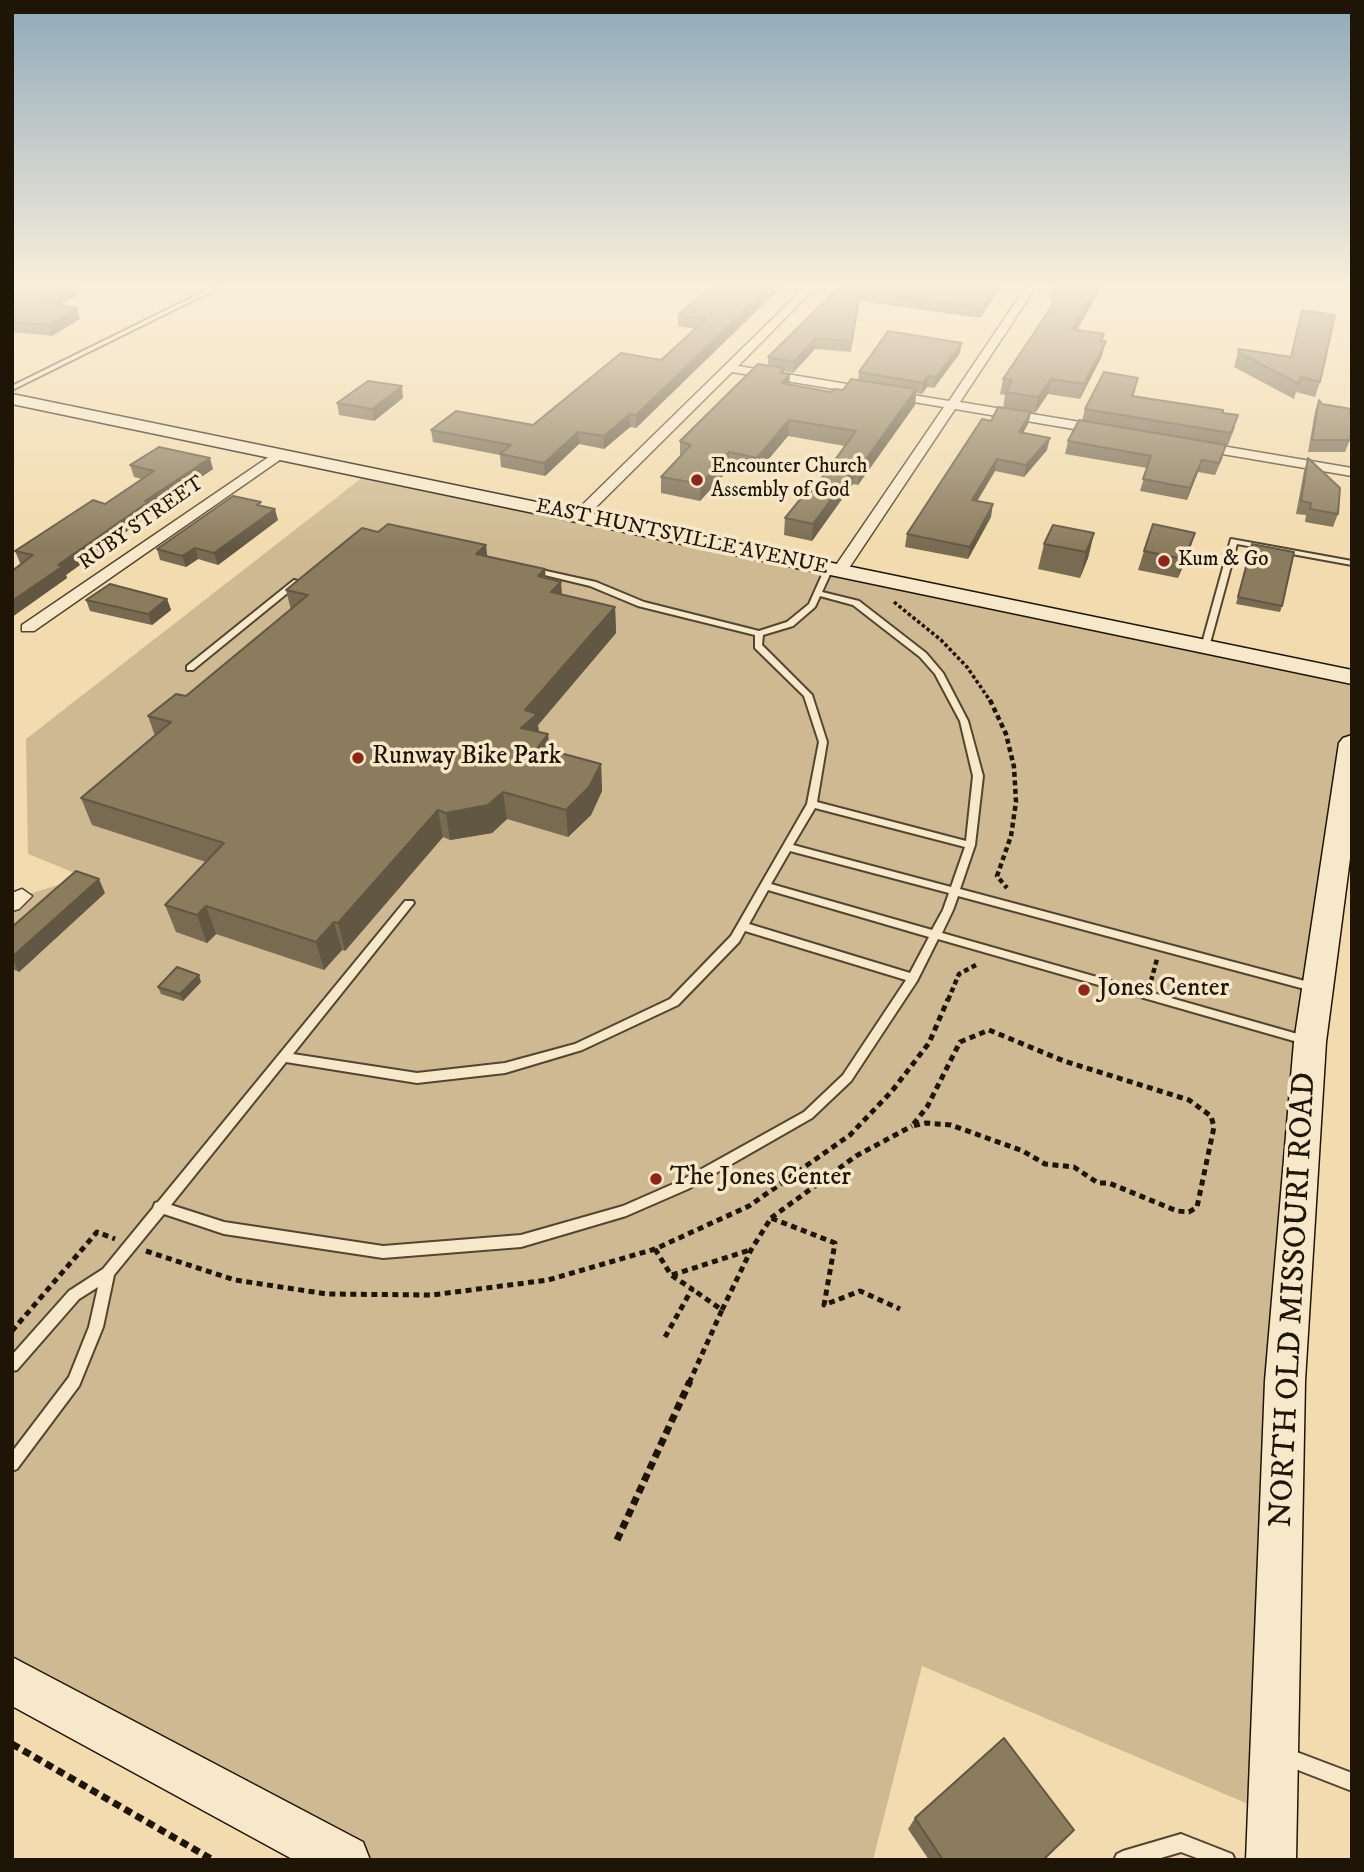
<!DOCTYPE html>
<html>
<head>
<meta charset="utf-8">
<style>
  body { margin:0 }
  #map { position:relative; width:1364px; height:1872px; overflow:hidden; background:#f2dbae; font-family:"IM FELL DW Pica",serif }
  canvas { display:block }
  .frame { position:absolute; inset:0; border:14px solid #1e1507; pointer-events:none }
</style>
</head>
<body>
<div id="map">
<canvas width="1364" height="1872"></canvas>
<div class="frame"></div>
</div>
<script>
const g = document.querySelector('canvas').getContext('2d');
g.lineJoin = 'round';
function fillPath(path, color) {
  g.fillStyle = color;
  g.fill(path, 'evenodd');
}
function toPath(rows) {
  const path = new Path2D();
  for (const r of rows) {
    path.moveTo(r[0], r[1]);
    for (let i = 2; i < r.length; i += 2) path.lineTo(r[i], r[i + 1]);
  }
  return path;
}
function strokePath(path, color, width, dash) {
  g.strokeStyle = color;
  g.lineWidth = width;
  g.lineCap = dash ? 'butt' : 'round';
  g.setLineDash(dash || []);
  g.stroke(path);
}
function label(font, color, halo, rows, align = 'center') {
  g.font = font + ' "IM FELL DW Pica",serif';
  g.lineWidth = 7;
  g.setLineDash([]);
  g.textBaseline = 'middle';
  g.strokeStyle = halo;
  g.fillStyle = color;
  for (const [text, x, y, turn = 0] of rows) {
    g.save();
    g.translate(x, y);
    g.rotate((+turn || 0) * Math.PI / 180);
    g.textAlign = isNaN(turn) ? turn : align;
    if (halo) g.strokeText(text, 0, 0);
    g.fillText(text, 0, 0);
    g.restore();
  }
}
const green = toPath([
  [368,473,1352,677,1352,743,1311,1023,1272,1814,922,1666,873,1860,345,1860,12,1680,12,904,22,896,85,877,28,854,26,739]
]);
const pathFar3 = toPath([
  [894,602,941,640,967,667,991,702]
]);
const pathFar2 = toPath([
  [990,700,1006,734,1014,767,1016,802,1011,836,997,876,1007,888],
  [1151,981,1157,959],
  [948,1000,959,974,976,965]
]);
const pathFar1 = toPath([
  [989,1030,1064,1061,1189,1100,1211,1116,1214,1127,1197,1207,1189,1212,1177,1211,1109,1183,1098,1183,1074,1167,1045,1164,1023,1151,951,1125,926,1123,912,1126,927,1107,960,1042,989,1030],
  [771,1218,856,1156,912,1126],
  [655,1249,671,1275,692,1289,665,1337],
  [146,1251,235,1280,327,1294,432,1295,548,1280,655,1249,749,1206,850,1135,892,1091,929,1043,948,999],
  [672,1275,750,1250],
  [722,1310,751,1250,771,1218,835,1243,824,1305,860,1291,900,1309],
  [12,1331,97,1232,115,1239],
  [689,1383,722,1310,692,1289]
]);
const path = toPath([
  [617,1540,690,1381],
  [12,1744,213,1860]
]);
const lane = toPath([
  [215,286,222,286,12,390,12,386,215,286],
  [1231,539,1352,561,1352,565,1237,544,1209,647,1208,649,1202,649,1201,647,1231,539],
  [826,566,833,568,822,592,859,601,926,653,943,673,968,721,983,776,975,845,960,889,1316,984,1320,985,1321,988,1320,991,1316,992,958,896,953,910,942,933,1308,1037,1312,1038,1314,1041,1312,1044,1308,1045,938,939,917,981,851,1081,812,1118,688,1189,626,1216,521,1247,383,1258,224,1234,164,1214,114,1275,103,1327,79,1386,17,1469,12,1471,12,1452,69,1377,89,1327,98,1287,79,1299,17,1370,12,1371,12,1355,69,1291,103,1269,153,1208,155,1203,158,1202,405,901,413,901,414,903,293,1054,417,1073,505,1063,575,1044,670,999,731,936,807,804,819,742,804,696,755,648,755,635,638,606,590,586,528,571,528,567,596,582,644,602,759,631,787,622,809,604,826,566],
  [820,596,853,605,920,657,935,674,960,721,973,776,966,841,817,802,827,742,812,695,762,645,763,635,793,626,815,607,820,596],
  [815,808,965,847,951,887,793,845,815,808],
  [790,851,949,893,943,910,932,930,771,884,790,851],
  [768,890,929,937,910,973,749,924,768,890],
  [745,931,906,980,843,1075,804,1112,680,1181,623,1206,521,1235,383,1246,224,1222,171,1205,286,1062,417,1083,505,1073,582,1050,678,1005,739,942,745,931],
  [294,580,301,582,193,670,187,670,187,666,294,580],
  [1286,1748,1352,1773,1352,1791,1280,1763,1277,1757,1280,1751,1286,1748],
  [1181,1834,1232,1854,1235,1860,1202,1860,1181,1852,1154,1860,1114,1860,1117,1854,1123,1851,1181,1834]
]);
const street = toPath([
  [806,286,817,286,738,366,949,401,1025,288,1029,287,1034,290,960,402,1104,426,1110,430,1104,434,955,409,845,574,840,576,832,571,944,407,732,372,584,519,574,519,574,513,806,286],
  [1198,442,1352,468,1352,476,1193,449,1191,446,1198,442],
  [279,450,286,454,284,457,34,631,22,631,22,625,279,450],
  [22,889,32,896,19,909,12,911,12,893,22,889]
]);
const secondary = toPath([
  [12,394,1352,670,1352,684,12,404,12,394],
  [1352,735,1352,843,1326,1042,1305,1381,1296,1860,1246,1860,1265,1381,1294,1042,1339,743,1343,738,1352,735],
  [12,1657,363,1842,370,1860,294,1860,12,1706,12,1657]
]);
const wall = toPath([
  [12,286,82,286,75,290,77,296,59,305,77,308,80,319,52,336,12,332],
  [711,286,782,286,636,428,630,427,604,449,579,444,545,476,501,467,500,455,433,442,431,430,533,425,661,360,695,329,678,326,678,315],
  [840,286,1001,286,980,318,859,301,851,352,815,349,793,373,784,371,784,373,789,385,831,392,843,390,858,380,859,372,960,353,934,388,927,387,922,394,916,393,915,405,858,485,853,484,848,490,812,541,784,535,785,518,807,498,845,446,788,436,756,474,729,469,700,501,661,493,661,477,680,456,680,441,768,365,768,357],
  [1102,286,1077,330,1104,334,1103,341,1102,356,1080,399,1048,394,1035,413,1003,408,1005,395,1000,394,1003,379,1051,308,1052,301,1049,301,1052,287],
  [1302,310,1320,382,1315,397,1296,392,1294,399,1234,367,1239,349,1290,357],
  [1136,389,1133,396,1235,427,1228,445,1082,421,1085,409],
  [403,398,374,421,339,415,337,403],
  [1319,400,1322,404,1350,414,1350,440,1345,452,1308,452,1315,411],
  [1031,412,1028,424,1023,433,1047,450,1024,477,995,471,977,501,991,517,968,559,905,547,907,534,991,421],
  [1068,441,1223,457,1215,475,1198,472,1187,500,1140,491,1147,468,1065,454],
  [1308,458,1338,514,1333,527,1305,522,1306,515,1296,514,1304,471],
  [130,465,213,469,151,511,152,513,66,575,67,578,12,617,12,571,22,563,20,563,15,551,105,504,142,479,134,477],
  [262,506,278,520,218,565,198,559,186,567,160,560,157,549],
  [1094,533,1088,558,1080,578,1038,569,1044,544],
  [1195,533,1189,552,1178,578,1138,570,1144,551],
  [1250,550,1282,606,1280,612,1236,604],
  [487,556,545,578,562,595,615,607,616,633,538,725,539,732,548,734,549,750,601,764,602,791,591,815,568,837,507,819,492,833,450,840,443,837,345,951,342,950,324,970,216,934,207,943,176,932,165,905,206,862,92,825,81,798,155,736,148,716,186,696,291,610,286,590],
  [167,599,171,610,152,625,90,611,86,600],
  [105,893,19,972,12,969,12,927],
  [201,982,183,1001,161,994,158,987],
  [915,1818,1044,1860,929,1860,908,1829]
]);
const shadedWall = toPath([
  [62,286,82,286,75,290,77,296,45,312,41,301],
  [770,286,782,286,636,428,636,415],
  [996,286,1001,286,980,318,982,308],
  [1097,286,1102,286,1069,344,1072,329],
  [77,308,80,319,52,336,49,325],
  [815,338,815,349,793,373,794,362],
  [1106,341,1102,356,1080,399,1084,384],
  [962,343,960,353,934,388,936,377],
  [784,368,784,382,790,374,789,389,781,398,780,373],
  [928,376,927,387,922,394,923,383],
  [1051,379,1048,394,1035,413,1038,397],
  [402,386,403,398,374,421,372,409],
  [916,389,915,405,858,485,859,469],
  [1031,412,1028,424,1017,444,1019,432],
  [630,414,630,427,604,449,604,436],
  [789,420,788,436,756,474,757,458],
  [578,432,579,444,545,476,544,463],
  [1050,438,1047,450,1024,477,1026,465],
  [729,452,729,469,700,501,701,484],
  [210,458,213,469,151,511,152,513,66,575,67,578,12,617,12,601,58,565,145,501],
  [997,459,995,471,970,513,972,500],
  [1202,460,1198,472,1187,500,1190,488],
  [855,468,853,484,812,541,813,524],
  [993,504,991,517,968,559,970,547],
  [275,509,278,520,218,565,214,553],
  [1094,533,1088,558,1080,578,1086,552],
  [1195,533,1189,552,1178,578,1184,559],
  [486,545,489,570,476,554],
  [195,548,198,559,186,567,182,556],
  [545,569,547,595,538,576],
  [561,582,563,607,551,592],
  [167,599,171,610,152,625,148,614],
  [615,607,616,633,538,725,540,741,521,728,525,710],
  [548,734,550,761,538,747],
  [601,764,602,791,591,815,568,837,566,810],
  [503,792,507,819,492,833,450,840,446,813],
  [438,810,443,837,345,951,338,923],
  [99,879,105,893,19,972,12,957],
  [206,906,216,934,207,943,197,915],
  [334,922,342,950,324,970,316,942],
  [199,975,201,982,183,1001,180,994]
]);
const building = toPath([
  [12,286,74,286,41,301,77,308,49,325,12,322,12,286],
  [711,286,770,286,636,415,630,414,604,436,578,432,544,463,500,454,511,445,431,430,456,411,533,425,621,353,661,360,706,319,678,315,711,286],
  [840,286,996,286,982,308,860,291,852,341,815,338,794,362,768,357,840,286],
  [1052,286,1097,286,1072,329,1104,334,1100,341,1106,341,1084,384,1051,379,1038,397,1006,392,1012,380,1003,379,1054,303,1053,298,1059,288,1052,286],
  [1302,310,1335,315,1320,382,1301,377,1299,384,1238,352,1239,349,1291,357,1302,310],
  [888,331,962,343,936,377,928,376,923,383,859,372,888,331],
  [758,364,784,368,780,373,790,374,782,383,831,392,834,389,843,390,851,379,916,389,859,469,855,468,850,473,813,524,785,518,802,497,807,498,856,431,789,420,757,458,729,452,701,484,661,477,691,445,680,441,758,364],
  [1104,372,1138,378,1132,396,1223,410,1223,413,1238,415,1231,433,1085,409,1104,372],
  [368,381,402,386,372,409,337,403,368,381],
  [1319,400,1322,404,1351,409,1350,414,1352,415,1352,426,1350,440,1312,440,1319,400],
  [998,407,1031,412,1019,432,1050,438,1026,465,997,459,972,500,993,504,970,547,907,534,982,419,991,421,998,407],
  [1079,420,1226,445,1219,463,1202,460,1190,488,1143,479,1151,456,1068,441,1079,420],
  [159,447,210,458,145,501,148,502,58,565,63,566,12,601,12,571,33,555,15,551,93,500,105,504,154,471,130,465,159,447],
  [1308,458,1340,488,1338,514,1310,509,1311,503,1301,501,1308,458],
  [233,496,261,502,257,505,275,509,214,553,195,548,182,556,157,549,233,496],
  [388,524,486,545,476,554,545,569,538,576,561,582,551,592,615,607,525,710,537,714,521,728,548,734,538,747,601,764,589,787,566,810,503,792,488,805,446,813,438,810,338,923,334,922,316,942,206,906,197,915,165,905,224,843,81,798,171,722,148,716,176,694,186,696,308,595,286,590,362,528,378,532,388,524],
  [1153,524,1195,533,1184,559,1144,551,1153,524],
  [1053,525,1094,533,1086,552,1044,544,1053,525],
  [1252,544,1294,552,1282,606,1238,597,1252,544],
  [110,584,167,599,148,614,86,600,110,584],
  [76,871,99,879,12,957,12,927,76,871],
  [177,967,199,975,180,994,158,987,177,967],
  [1004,1738,1074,1830,1043,1860,943,1860,915,1818,1004,1738]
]);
const markers = [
  [697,480,7,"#8f2418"],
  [1164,561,7,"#8f2418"],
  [358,758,7,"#8f2418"],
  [1084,990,7,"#8f2418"],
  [656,1179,7,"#8f2418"]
];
const farPoinames = [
  ["Encounter Church",711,468],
  ["Assembly of God",711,492],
  ["Kum & Go",1178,561]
];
const farStreetnames = [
  ["RUBY STREET",142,524,-35],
  ["EAST HUNTSVILLE AVENUE",682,538,12]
];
const poiNames = [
  ["Runway Bike Park",372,758],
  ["Jones Center",1098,990],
  ["The Jones Center",670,1179]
];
const nearStreetnames = [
  ["NORTH OLD MISSOURI ROAD",1295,1300,-87]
];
fillPath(green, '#ceb992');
strokePath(lane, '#534631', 4);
strokePath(street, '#534631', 3);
strokePath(secondary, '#1e1507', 3);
strokePath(pathFar3, '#1e1507', 3.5, [3.5, 2.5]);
strokePath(pathFar2, '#1e1507', 4.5, [5, 3.5]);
strokePath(pathFar1, '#1e1507', 5, [6, 4.5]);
strokePath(path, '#1e1507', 7, [8, 5]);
fillPath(lane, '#f7e8ca');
fillPath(street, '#f7e8ca');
fillPath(secondary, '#f7e8ca');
fillPath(wall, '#786b51');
fillPath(shadedWall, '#625742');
fillPath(building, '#8c7c5e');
strokePath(building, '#625742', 2);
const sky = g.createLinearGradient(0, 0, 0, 548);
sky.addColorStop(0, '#8fa9ba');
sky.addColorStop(0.52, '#f9efdb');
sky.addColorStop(1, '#f9efdb00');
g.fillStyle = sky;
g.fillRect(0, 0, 1364, 548);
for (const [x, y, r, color] of markers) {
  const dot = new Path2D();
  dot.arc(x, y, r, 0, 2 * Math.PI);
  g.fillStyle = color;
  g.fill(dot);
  strokePath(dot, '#f7e8ca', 2.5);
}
label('21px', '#1e1507', '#f7e8ca', farPoinames, 'left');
label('21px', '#1e1507', '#f7e8ca', farStreetnames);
label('26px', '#1e1507', '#f7e8ca', poiNames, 'left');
label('32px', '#1e1507', '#f7e8ca', nearStreetnames);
</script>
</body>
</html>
